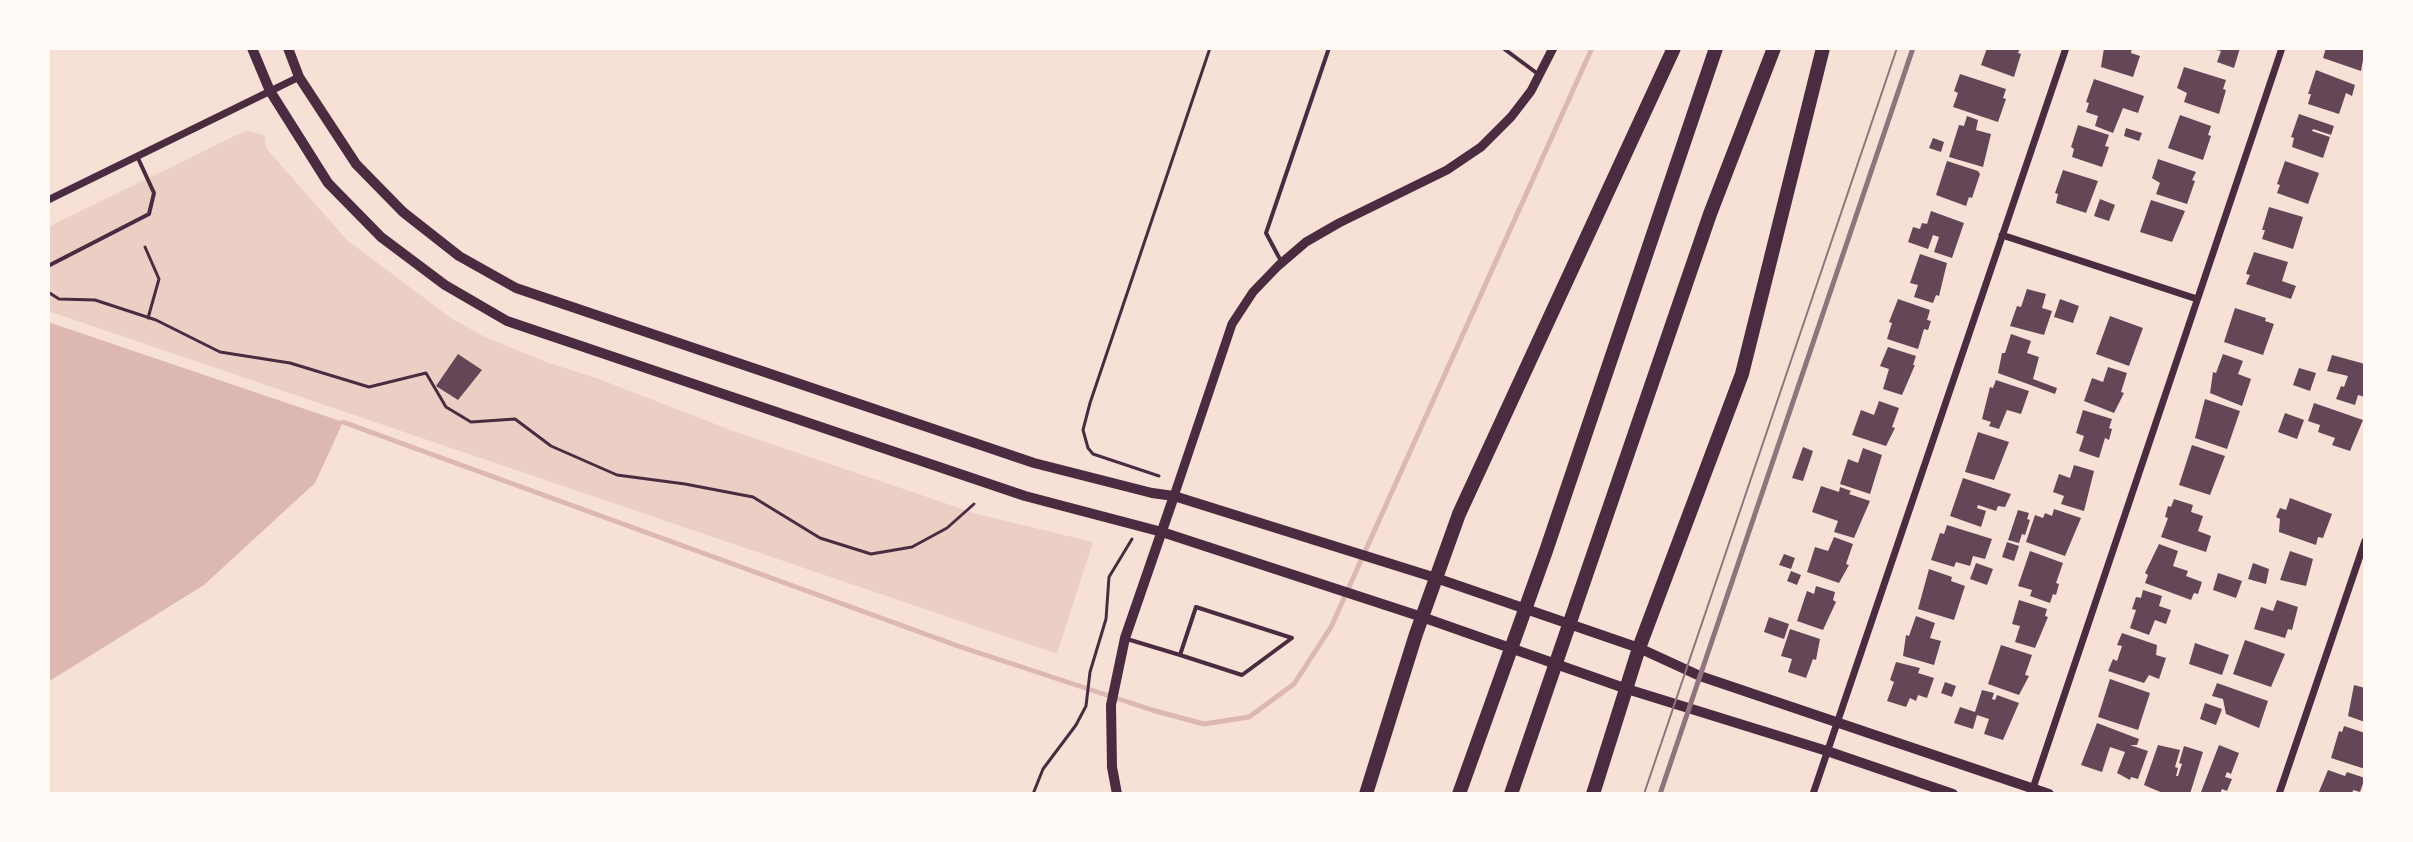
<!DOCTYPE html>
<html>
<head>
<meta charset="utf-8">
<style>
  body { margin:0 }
  #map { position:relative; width:2413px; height:842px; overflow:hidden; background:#f7e1d7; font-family:Quicksand,sans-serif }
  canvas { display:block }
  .frame { position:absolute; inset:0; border:50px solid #fffaf5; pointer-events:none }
</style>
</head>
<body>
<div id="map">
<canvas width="2413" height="842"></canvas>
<div class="frame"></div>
</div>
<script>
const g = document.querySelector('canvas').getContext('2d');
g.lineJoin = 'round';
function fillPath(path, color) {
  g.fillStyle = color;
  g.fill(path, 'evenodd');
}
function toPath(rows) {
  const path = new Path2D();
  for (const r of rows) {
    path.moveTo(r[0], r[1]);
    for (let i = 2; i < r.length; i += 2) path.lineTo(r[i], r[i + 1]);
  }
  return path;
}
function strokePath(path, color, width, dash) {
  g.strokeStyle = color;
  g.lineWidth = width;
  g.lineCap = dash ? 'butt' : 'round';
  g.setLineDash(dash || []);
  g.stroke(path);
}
const green = toPath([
  [247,130,265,136,266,148,347,240,451,318,481,335,546,362,596,378,736,432,977,514,1093,542,1057,654,48,311,48,227]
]);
const water = toPath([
  [48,322,343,422,315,483,204,585,48,682]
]);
const stream = toPath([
  [343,422,958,646,1152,710,1204,724,1249,717,1294,684,1331,627,1592,48]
]);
const building = toPath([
  [1987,48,2020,48,2018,53,2021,54,2014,77,1981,65],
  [2104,48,2132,48,2131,53,2140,56,2133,77,2101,67],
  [2240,48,2234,68,2217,62,2221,51,2212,49],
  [2326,48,2365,49,2361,71,2323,58],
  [2184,67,2226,80,2223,89,2226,90,2219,114,2184,102,2187,93,2177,88],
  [2316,70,2355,85,2352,96,2346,93,2339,114,2308,104,2311,94,2308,94],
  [1960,74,2006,89,2003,98,2006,99,1998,122,1953,107,1958,93,1954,91],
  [2094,79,2144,96,2138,113,2123,108,2113,133,2095,126,2098,116,2086,112,2089,103,2086,102],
  [2299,114,2334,126,2331,135,2313,129,2312,131,2330,137,2323,158,2292,147,2294,138,2291,137],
  [2180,115,2211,126,2208,135,2211,136,2203,160,2168,148],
  [1967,116,1978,120,1976,130,1991,134,1983,167,1949,157,1959,125,1964,126],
  [2078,125,2109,135,2105,146,2109,147,2102,167,2072,157,2074,149,2071,147],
  [2126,128,2142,133,2139,141,2124,136],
  [1933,138,1944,142,1941,152,1929,148],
  [2158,159,2196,172,2192,180,2195,181,2187,204,2156,194,2160,183,2152,178],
  [1947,161,1978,171,1980,174,1972,198,1969,197,1966,206,1936,195],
  [2285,161,2319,173,2308,204,2277,193,2280,185,2277,184],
  [2063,170,2098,181,2086,213,2056,203,2058,194,2055,193],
  [2100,199,2115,205,2109,221,2094,216],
  [2151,200,2185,211,2172,242,2140,232],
  [2269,207,2303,217,2293,249,2262,239,2265,230,2262,230],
  [1931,211,1964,223,1952,258,1934,252,1939,237,1933,235,1928,249,1908,242,1913,227,1920,229,1922,223,1927,224],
  [2254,252,2288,262,2282,281,2296,286,2291,299,2246,284,2250,275,2246,274],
  [1920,254,1947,263,1939,296,1936,295,1933,303,1914,297,1918,285,1910,283],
  [2027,289,2046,294,2042,308,2052,311,2044,335,2010,326,2017,306,2021,307],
  [1898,299,1930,310,1927,320,1931,321,1928,330,1924,329,1918,349,1887,339,1892,323,1889,322],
  [2060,299,2079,306,2073,323,2054,317],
  [2235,308,2266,318,2265,321,2274,324,2263,355,2224,342],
  [2110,316,2143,328,2129,366,2096,354],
  [2011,334,2031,341,2027,353,2039,357,2033,379,2057,388,2055,394,1998,373,2002,353,2005,353],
  [1888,347,1916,356,1913,365,1915,365,1902,395,1883,389,1889,369,1880,366],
  [458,354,482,370,458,400,436,386],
  [2223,354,2243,361,2238,374,2251,379,2242,406,2210,393,2213,372,2216,373],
  [2332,355,2365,364,2365,397,2358,395,2355,405,2336,399,2341,386,2344,387,2348,376,2327,371],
  [2108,367,2127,373,2121,392,2124,393,2114,413,2084,401,2092,378,2103,382],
  [2299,368,2316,373,2310,391,2293,385],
  [1996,380,2029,391,2021,414,2007,410,1999,429,1989,426,1991,422,1982,419,1990,387,1993,388],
  [2205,399,2240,411,2227,449,2195,438],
  [1879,401,1899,408,1892,427,1895,428,1886,446,1852,435,1861,410,1874,415],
  [2314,403,2363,420,2350,451,2332,445,2335,438,2318,432,2320,425,2308,421],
  [2083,410,2112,419,2109,428,2112,429,2109,440,2105,438,2099,458,2079,451,2084,436,2076,433],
  [2285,413,2304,420,2297,439,2278,432],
  [1978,432,2009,442,1994,480,1965,472],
  [2192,445,2225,456,2210,495,2179,485],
  [1803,447,1813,451,1803,481,1792,478],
  [1863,448,1882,455,1870,494,1840,484,1848,459,1858,463],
  [2074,465,2094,471,2084,511,2061,504,2064,496,2053,492,2059,474,2070,478],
  [1963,478,2011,494,2005,507,1998,506,1996,511,1978,505,1977,508,1986,511,1981,527,1950,516],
  [1821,486,1839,492,1840,487,1851,491,1849,494,1870,501,1854,538,1834,532,1838,521,1812,512],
  [2290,498,2332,514,2323,538,2318,537,2316,545,2279,532,2280,519,2276,517,2280,508,2286,510],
  [2174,499,2193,505,2191,512,2203,516,2198,531,2211,536,2206,552,2161,537,2168,518,2165,517,2168,506,2171,507],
  [2054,509,2081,518,2065,556,2026,542,2035,515,2043,518,2045,513,2052,516],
  [2018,510,2029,513,2027,519,2030,520,2025,535,2022,534,2019,543,2008,540],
  [1947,525,1992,539,1985,559,1973,556,1970,566,1956,562,1954,567,1931,560,1940,533,1944,534],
  [1834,537,1853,544,1846,564,1849,565,1839,583,1807,572,1815,547,1828,551],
  [2007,542,2019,546,2014,561,2002,557],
  [2159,544,2178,551,2173,566,2188,571,2186,576,2202,582,2198,594,2194,593,2191,600,2145,583,2148,575,2145,573],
  [2030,551,2063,563,2056,583,2059,584,2056,595,2053,594,2050,603,2030,596,2032,590,2018,586],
  [2290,551,2313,559,2306,586,2280,580],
  [1784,554,1795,558,1791,569,1779,565],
  [1976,563,1993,569,1987,585,1970,579],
  [2253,563,2269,569,2266,584,2248,579],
  [1929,569,1952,577,1951,581,1965,586,1954,620,1918,609],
  [1791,571,1801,575,1797,585,1787,581],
  [2218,573,2242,581,2236,598,2213,590],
  [1816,586,1835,592,1833,600,1836,602,1823,630,1797,621,1807,591,1814,594],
  [2143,590,2162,596,2159,606,2171,610,2166,624,2155,620,2149,635,2130,628,2136,610,2132,609,2136,597,2141,598],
  [2019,600,2047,609,2045,616,2048,617,2035,648,2015,642,2020,626,2012,624],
  [2277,600,2298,607,2292,630,2288,629,2285,638,2254,629,2261,607,2273,611],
  [1916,616,1935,623,1930,638,1941,641,1934,665,1903,656,1906,635,1909,636],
  [1769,617,1789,624,1784,639,1764,632],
  [1790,629,1820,639,1816,660,1813,659,1806,678,1788,672,1792,659,1781,656],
  [2122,633,2157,645,2156,655,2166,658,2159,679,2149,675,2144,683,2108,671,2113,659,2117,661,2122,646,2117,645],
  [2245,640,2285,654,2271,687,2233,674],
  [2195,643,2229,655,2222,675,2189,664],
  [2001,645,2032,655,2025,675,2029,676,2019,695,1988,684],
  [1896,662,1920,668,1918,673,1934,678,1927,698,1918,695,1916,701,1910,698,1906,707,1887,701,1894,682,1890,680],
  [2110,679,2150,693,2138,730,2098,717],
  [1945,682,1956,686,1952,697,1941,693],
  [2217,683,2268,701,2259,728,2226,714,2223,699,2212,696],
  [2354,685,2365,688,2365,722,2348,716],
  [1982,690,1994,693,1992,699,1995,700,1997,695,2019,703,2003,740,1984,734,1989,719,1977,715,1973,729,1954,723,1960,707,1975,712],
  [2205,703,2222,709,2216,725,2200,719],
  [2097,723,2139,739,2137,745,2130,745,2148,751,2138,779,2131,777,2130,780,2117,773,2125,752,2110,747,2102,772,2081,765],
  [2344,726,2365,733,2365,769,2331,758,2339,731,2342,732],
  [2158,745,2180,750,2175,767,2178,768,2176,776,2178,776,2182,764,2179,763,2184,746,2203,752,2190,794,2165,794,2144,785],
  [2219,745,2239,753,2231,774,2227,772,2225,777,2232,779,2227,791,2222,789,2220,794,2206,794,2201,792],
  [2328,770,2345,776,2347,772,2365,778,2360,792,2353,790,2352,794,2318,794]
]);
const path = toPath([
  [145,247,159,279,148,318],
  [48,292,59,299,95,300,156,320,220,352,290,363,369,387,426,373,446,407,471,422,515,419,551,446,617,475,685,484,753,497,820,538,871,554,912,547,947,528,974,504],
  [1159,476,1093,454,1088,448,1083,430,1090,403,1210,48],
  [1033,794,1043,769,1076,725,1086,706,1090,672,1106,619,1109,577,1132,539]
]);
const service = toPath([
  [1503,48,1538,74],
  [1282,263,1266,233,1329,48],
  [48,266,149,214,154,193,137,156],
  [1127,639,1180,655,1242,675,1292,638,1196,607,1180,655]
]);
const minor = toPath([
  [48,200,299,77],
  [2002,235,2197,299],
  [2033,788,2282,48],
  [1813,794,2066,48],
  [2279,794,2365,541]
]);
const tertiary = toPath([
  [1174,496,1232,324,1253,292,1278,266,1306,242,1339,223,1447,170,1481,147,1511,117,1531,91,1553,48]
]);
const secondary = toPath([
  [252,48,270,91,328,183,381,237,445,285,507,321,1025,496,1162,532,1422,617,1627,689,1827,751,1953,794],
  [288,48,299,77,356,164,403,212,459,256,516,288,1034,463,1152,493,1174,496,1436,578,1639,648,1700,676,2049,794],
  [1117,794,1112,767,1111,705,1125,638,1174,496]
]);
const motorway = toPath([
  [1366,794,1416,634,1459,514,1674,48],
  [1459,794,1546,551,1716,48],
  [1511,794,1710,214,1774,48],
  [1593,794,1639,648,1742,374,1823,48]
]);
const tram = toPath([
  [1644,794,1897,48]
]);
const rail = toPath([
  [1660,794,1913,48]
]);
fillPath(green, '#ebcfc5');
fillPath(water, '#dcb8b0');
strokePath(stream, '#dcb8b0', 5);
fillPath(building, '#644757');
strokePath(path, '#4a2c40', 3);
strokePath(service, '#4a2c40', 4);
strokePath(minor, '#4a2c40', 7);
strokePath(tertiary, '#4a2c40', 9);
strokePath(secondary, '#4a2c40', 10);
strokePath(motorway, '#4a2c40', 14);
strokePath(tram, '#8f747c', 2);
strokePath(rail, '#8f747c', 5);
</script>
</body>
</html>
